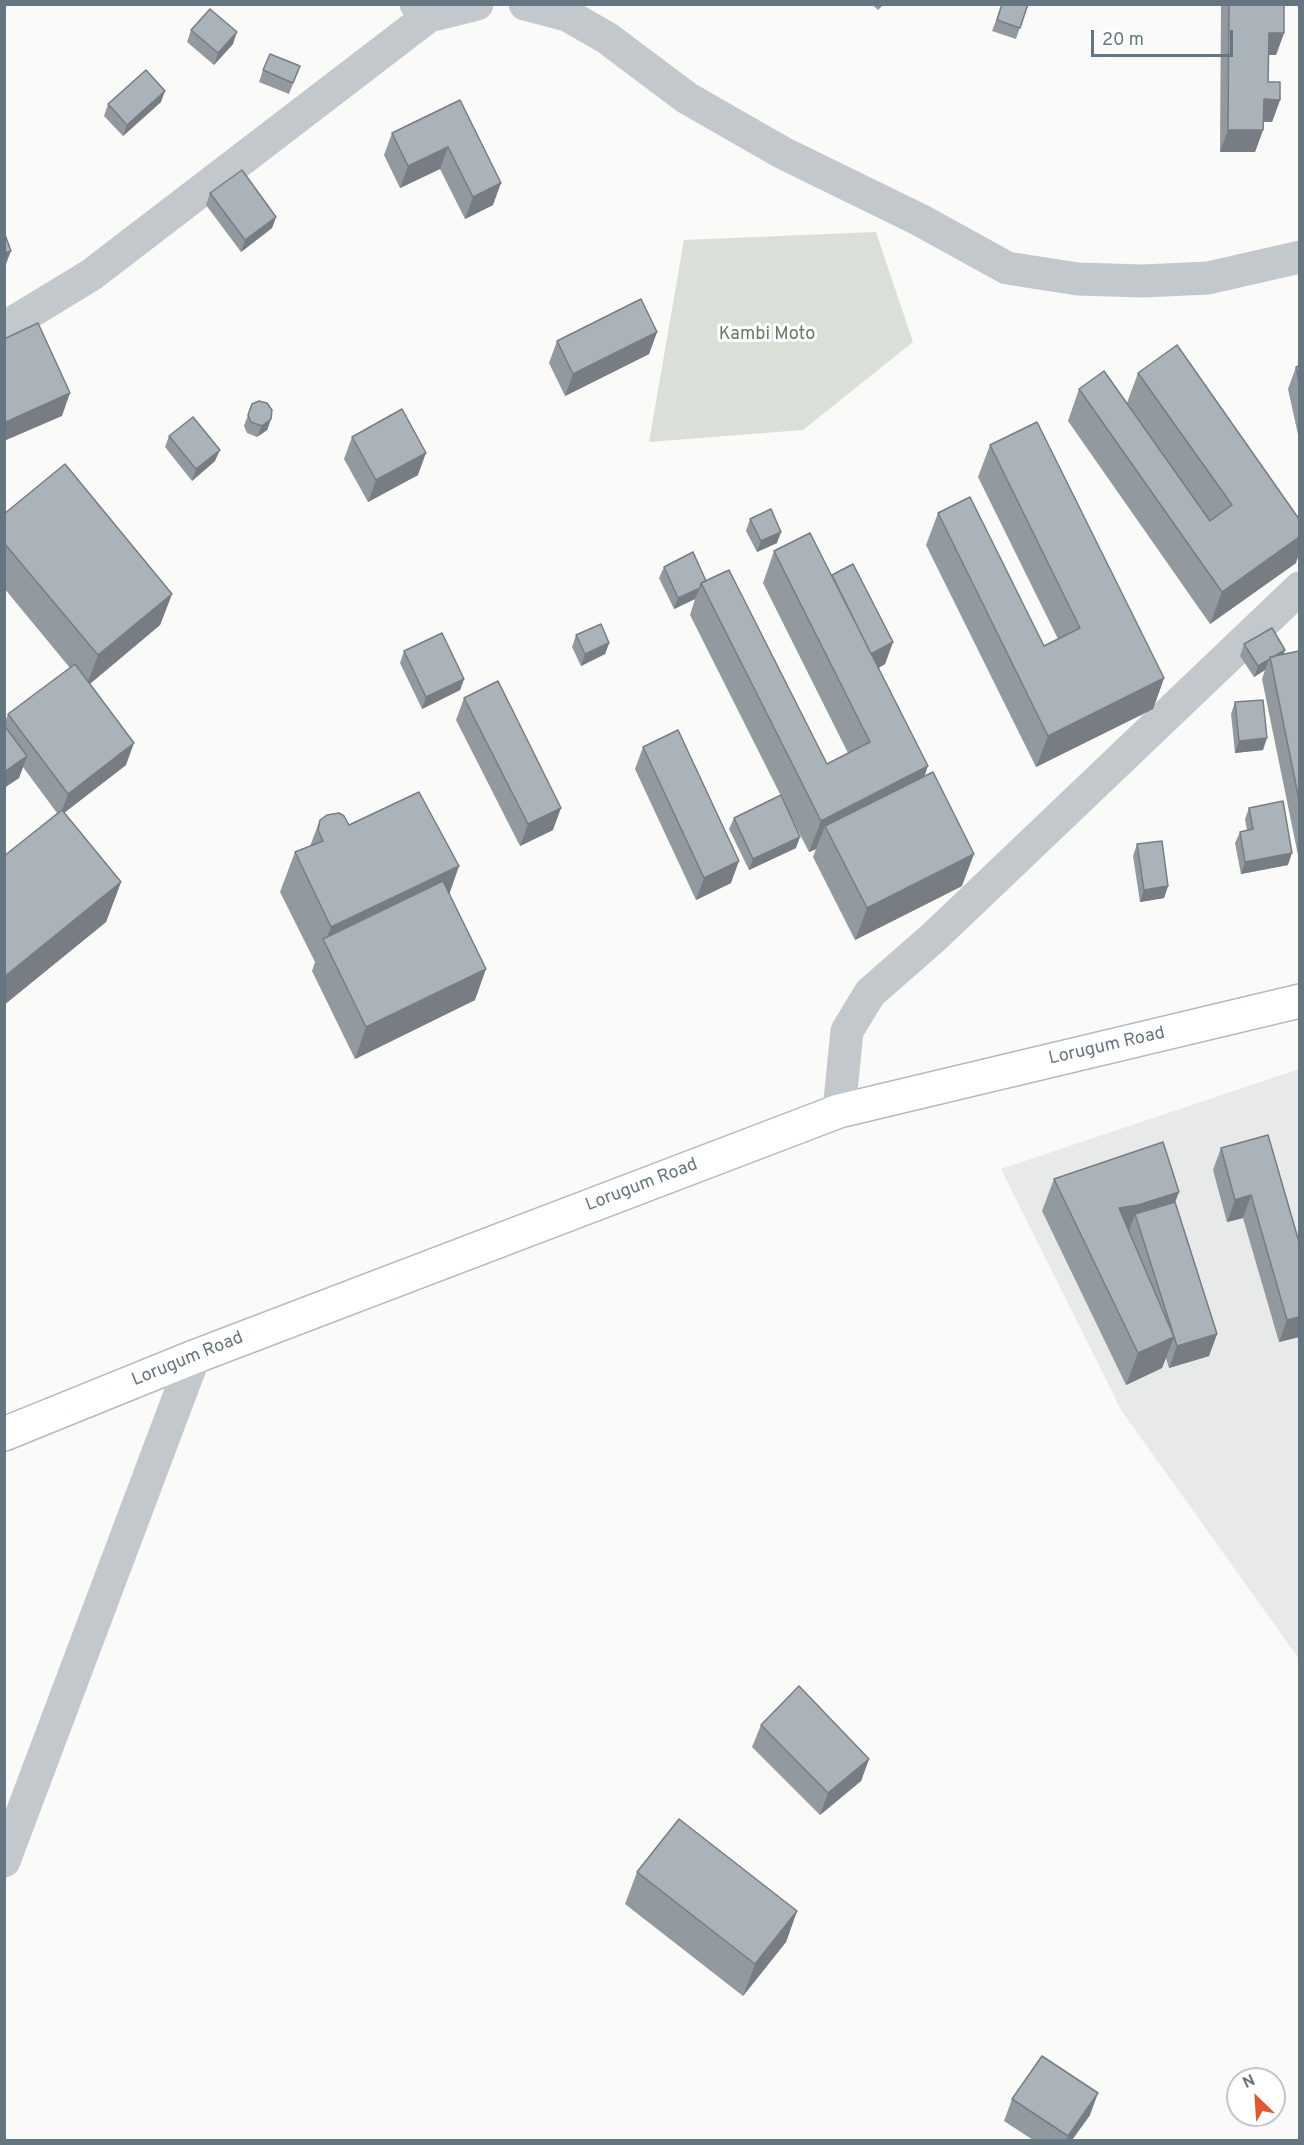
<!DOCTYPE html>
<html>
<head>
<meta charset="utf-8">
<style>
  body { margin:0 }
  #map { position:relative; width:1304px; height:2145px; overflow:hidden; background:#fafaf8; font-family:Overpass,sans-serif }
  canvas { display:block }
  .frame { position:absolute; inset:0; border:6px solid #657683; pointer-events:none }
  .north { position:absolute; left:1226px; top:2067px; width:60px; height:60px; box-sizing:border-box; background:#fff; border:2px solid #c1c8cd; border-radius:50%; rotate:335deg; font-size:16px; font-weight:700; line-height:24px; text-align:center; color:#657683 }
  .north::after { content:''; display:block; margin:auto; width:21px; height:27px; background:#e4572e; clip-path:polygon(50% 0,100% 100%,50% 72%,0 100%) }
  .scale { position:absolute; left:1091px; top:30px; width:142px; height:27px; box-sizing:border-box; border:3px solid #657683; border-top:0; padding-left:8px; font-size:18px; line-height:21px; white-space:nowrap; color:#657683; -webkit-text-stroke:4px #fff; paint-order:stroke }
</style>
</head>
<body>
<div id="map">
<canvas width="1304" height="2145"></canvas>
<div class="frame"></div>
<div class="north">N</div>
<div class="scale">20 m</div>
</div>
<script>
const g = document.querySelector('canvas').getContext('2d');
g.lineJoin = 'round';
function fillPath(path, color) {
  g.fillStyle = color;
  g.fill(path, 'evenodd');
}
function toPath(rows) {
  const path = new Path2D();
  for (const r of rows) {
    path.moveTo(r[0], r[1]);
    for (let i = 2; i < r.length; i += 2) path.lineTo(r[i], r[i + 1]);
  }
  return path;
}
function strokePath(path, color, width, dash) {
  g.strokeStyle = color;
  g.lineWidth = width;
  g.lineCap = dash ? 'butt' : 'round';
  g.setLineDash(dash || []);
  g.stroke(path);
}
function label(font, color, halo, rows, align = 'center') {
  g.font = font + ' Overpass,sans-serif';
  g.lineWidth = 6;
  g.setLineDash([]);
  g.textBaseline = 'middle';
  g.strokeStyle = halo;
  g.fillStyle = color;
  for (const [text, x, y, turn = 0] of rows) {
    g.save();
    g.translate(x, y);
    g.rotate((+turn || 0) * Math.PI / 180);
    g.textAlign = isNaN(turn) ? turn : align;
    if (halo) g.strokeText(text, 0, 0);
    g.fillText(text, 0, 0);
    g.restore();
  }
}
const built = toPath([
  [1299,1069,1299,1659,1121,1410,1001,1169]
]);
const green = toPath([
  [876,232,913,342,803,430,649,442,684,240]
]);
const minor = toPath([
  [416,4,429,16,477,4],
  [525,4,567,15,607,38,687,98,783,153,920,220,1007,268,1078,279,1143,281,1208,278,1300,257],
  [4,328,91,275,429,16],
  [839,1111,847,1031,870,993,934,937,1300,588],
  [4,1861,194,1357]
]);
const major = toPath([
  [4,1434,194,1357,839,1111,1300,1001]
]);
const wall = toPath([
  [872,4,884,4,878,10],
  [1002,4,1028,4,1016,39,992,31],
  [1221,4,1284,4,1284,33,1276,55,1268,55,1268,82,1280,100,1272,122,1264,122,1263,130,1255,152,1220,152],
  [191,30,233,44,214,65,187,42],
  [300,66,289,94,259,82,263,70],
  [460,100,493,205,465,219,440,169,400,188,384,155,392,133],
  [161,102,123,136,104,116,108,104],
  [210,193,276,217,272,228,241,252,206,205],
  [657,332,649,354,565,396,549,363,557,341],
  [1299,366,1299,439,1288,389,1296,367],
  [1138,373,1296,563,1210,624,1068,421,1079,389,1127,403],
  [252,404,271,419,267,430,257,437,247,433,244,426],
  [169,436,215,461,192,481,165,447],
  [352,437,418,475,368,502,344,459],
  [990,445,1164,678,1153,709,1036,767,926,545,938,513,1044,646,1058,639,978,477],
  [4,514,172,594,160,625,90,684,126,765,64,813,121,882,106,922,4,1005,4,856,57,813,23,767,19,778,4,788,4,724,8,714,70,668,4,588],
  [750,519,777,543,757,552,746,531],
  [774,551,832,575,893,642,885,664,879,668,925,776,962,886,855,940,813,857,816,849,809,852,783,801,796,848,749,870,729,829,734,818,781,796,690,615,695,599,674,609,659,578,664,567,706,581,827,764,848,753,763,583],
  [576,635,609,643,605,654,581,666,572,647],
  [1244,644,1285,650,1283,654,1299,651,1299,860,1262,679,1265,670,1254,677,1240,656],
  [404,651,464,679,460,690,422,709,400,663],
  [464,698,553,830,520,846,456,720],
  [1235,702,1263,750,1235,753,1231,714],
  [643,747,731,883,696,900,635,769],
  [1249,808,1288,865,1241,874,1235,843,1240,832,1247,830,1245,819],
  [320,820,349,825,459,866,449,894,475,1000,355,1059,312,971,315,962,280,892,295,852,310,846],
  [1137,844,1168,886,1164,898,1140,902,1133,856],
  [1221,1148,1299,1242,1299,1337,1279,1342,1243,1218,1227,1222,1213,1170],
  [1054,1179,1175,1202,1217,1334,1209,1356,1169,1368,1166,1358,1162,1368,1126,1385,1042,1211],
  [761,1725,869,1759,861,1781,820,1815,752,1747],
  [637,1872,797,1911,786,1942,743,1996,625,1904],
  [1012,2099,1090,2115,1072,2140,1033,2140,1004,2121]
]);
const shadedWall = toPath([
  [237,32,233,44,214,65,218,53],
  [1269,33,1284,33,1276,55,1261,55],
  [165,91,161,102,123,136,127,125],
  [1264,99,1280,100,1272,122,1256,121],
  [1228,130,1263,130,1255,152,1220,152],
  [448,147,440,169,400,188,408,166],
  [501,183,493,205,465,219,473,197],
  [276,217,272,228,241,252,245,240],
  [11,251,4,269,4,253],
  [657,332,649,354,565,396,573,374],
  [70,393,62,416,4,441,4,428,6,422],
  [271,419,267,430,257,437,262,426],
  [220,450,215,461,192,481,196,469],
  [426,453,418,475,368,502,376,480],
  [781,532,777,543,757,552,761,541],
  [1299,537,1299,554,1296,563,1210,624,1222,592],
  [700,588,695,599,674,609,678,598],
  [172,594,160,625,86,687,98,655],
  [893,642,885,664,857,679,865,657],
  [609,643,605,654,581,666,585,654],
  [1285,650,1281,661,1270,659],
  [1269,659,1265,670,1254,677,1258,666],
  [1164,678,1153,709,1036,767,1048,736],
  [464,679,460,690,422,709,426,697],
  [1267,738,1263,750,1235,753,1239,741],
  [134,743,126,765,60,816,68,794],
  [27,756,19,778,4,788,4,772],
  [928,766,917,798,825,826,816,849,809,852,821,821],
  [561,808,553,830,520,846,528,824],
  [800,837,796,848,749,870,753,859],
  [1292,853,1288,865,1241,874,1245,862],
  [974,854,962,886,855,940,867,908],
  [739,861,731,883,696,900,704,878],
  [459,866,445,906,325,943,331,927],
  [121,882,106,922,4,1005,4,977],
  [1168,886,1164,898,1140,902,1144,890],
  [486,969,475,1000,355,1059,366,1027],
  [1179,1192,1167,1224,1135,1214,1127,1236,1119,1208],
  [1251,1195,1243,1218,1227,1222,1235,1200],
  [1299,1317,1299,1337,1279,1342,1287,1320],
  [1217,1334,1209,1356,1169,1368,1177,1346],
  [1174,1337,1162,1368,1126,1385,1138,1353],
  [869,1759,861,1781,820,1815,828,1793],
  [797,1911,786,1942,743,1996,755,1964],
  [1098,2093,1090,2115,1072,2140,1067,2140,1068,2136]
]);
const building = toPath([
  [1002,4,1028,4,1020,28,997,20,1002,4],
  [1229,4,1284,4,1284,33,1269,33,1268,82,1280,82,1280,100,1264,99,1263,130,1228,130,1229,4],
  [210,9,237,32,218,53,191,30,210,9],
  [270,54,300,66,293,83,263,70,270,54],
  [146,70,165,91,127,125,108,104,146,70],
  [460,100,501,183,473,197,448,147,408,166,392,133,460,100],
  [242,170,276,217,245,240,210,193,242,170],
  [4,232,11,251,4,253,4,232],
  [641,299,657,332,573,374,557,341,641,299],
  [38,323,70,393,6,422,4,418,4,339,38,323],
  [1177,345,1299,519,1299,537,1222,592,1079,389,1104,371,1210,521,1232,505,1138,373,1177,345],
  [1299,366,1299,381,1296,367,1299,366],
  [259,401,267,403,272,410,271,419,262,426,251,422,248,415,252,404,259,401],
  [402,409,426,453,376,480,352,437,402,409],
  [193,417,220,450,196,469,169,436,193,417],
  [1037,422,1164,678,1048,736,938,513,970,497,1044,646,1080,628,990,445,1037,422],
  [65,464,172,594,98,655,4,543,4,514,65,464],
  [771,509,781,532,761,541,750,519,771,509],
  [810,533,928,766,821,821,701,583,729,570,827,764,870,742,774,551,810,533],
  [693,552,706,581,701,583,700,588,678,598,664,567,693,552],
  [853,564,893,642,871,654,832,575,853,564],
  [601,624,609,643,585,654,576,635,601,624],
  [1272,628,1285,650,1273,657,1270,657,1270,659,1258,666,1244,644,1272,628],
  [442,633,464,679,426,697,404,651,442,633],
  [1299,651,1299,800,1270,657,1299,651],
  [75,664,134,743,68,794,8,714,75,664],
  [498,681,561,808,528,824,464,698,498,681],
  [1263,700,1267,738,1239,741,1235,702,1263,700],
  [4,725,27,756,4,772,4,725],
  [678,730,739,861,704,878,643,747,678,730],
  [933,772,974,854,867,908,825,826,933,772],
  [419,792,459,866,331,927,295,852,323,841,318,830,320,820,327,815,339,813,344,816,349,825,419,792],
  [781,795,800,837,753,859,734,818,781,795],
  [1283,801,1292,853,1245,862,1240,832,1253,829,1249,808,1283,801],
  [62,810,121,882,4,977,4,856,62,810],
  [1162,841,1168,886,1144,890,1137,844,1162,841],
  [443,881,486,969,366,1027,323,939,443,881],
  [1268,1135,1299,1242,1299,1317,1287,1320,1251,1195,1235,1200,1221,1148,1268,1135],
  [1163,1142,1179,1192,1138,1205,1119,1208,1174,1337,1138,1353,1054,1179,1163,1142],
  [1175,1202,1217,1334,1177,1346,1135,1214,1175,1202],
  [799,1686,869,1759,828,1793,761,1725,799,1686],
  [679,1819,797,1911,755,1964,637,1872,679,1819],
  [1042,2056,1098,2093,1068,2136,1012,2099,1042,2056]
]);
const parkNames = [
  ["Kambi Moto",767,335]
];
const streetNames = [
  ["Lorugum Road",1107,1047,-13],
  ["Lorugum Road",642,1186,-21],
  ["Lorugum Road",188,1360,-22]
];
fillPath(built, '#e8e9e9');
fillPath(green, '#dadfd7');
strokePath(major, '#b5babe', 36);
strokePath(minor, '#c3c8cc', 33);
strokePath(major, '#fff', 33);
fillPath(wall, '#929a9f');
fillPath(shadedWall, '#777d82');
fillPath(building, '#aab3b9');
strokePath(building, '#777d82', 1.5);
label('18px', '#687a64', '#fff', parkNames);
label('18px', '#657683', '#fff', streetNames);
</script>
</body>
</html>
